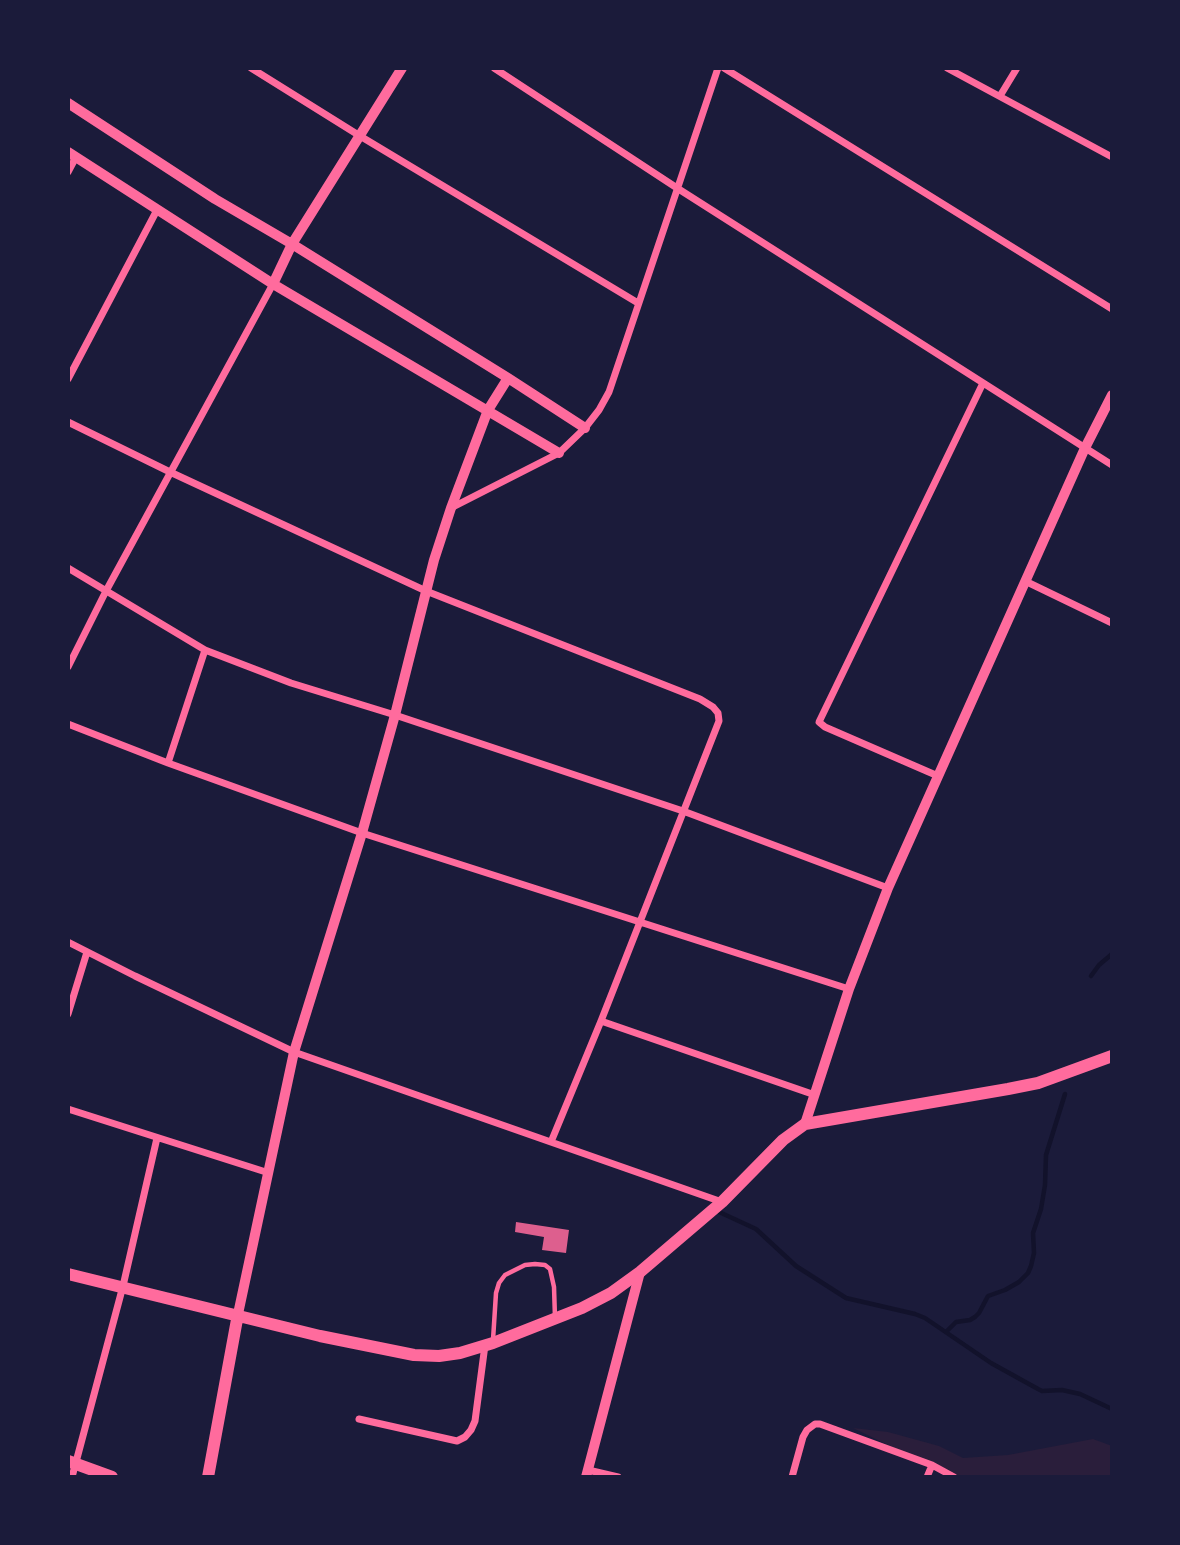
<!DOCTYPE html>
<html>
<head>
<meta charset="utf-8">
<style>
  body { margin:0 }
  #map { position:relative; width:1180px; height:1545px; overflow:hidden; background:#1b1b3a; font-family:"PT Sans Narrow",sans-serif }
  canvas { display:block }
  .frame { position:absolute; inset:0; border:70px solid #1b1b3a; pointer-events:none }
</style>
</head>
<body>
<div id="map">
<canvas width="1180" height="1545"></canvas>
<div class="frame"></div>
</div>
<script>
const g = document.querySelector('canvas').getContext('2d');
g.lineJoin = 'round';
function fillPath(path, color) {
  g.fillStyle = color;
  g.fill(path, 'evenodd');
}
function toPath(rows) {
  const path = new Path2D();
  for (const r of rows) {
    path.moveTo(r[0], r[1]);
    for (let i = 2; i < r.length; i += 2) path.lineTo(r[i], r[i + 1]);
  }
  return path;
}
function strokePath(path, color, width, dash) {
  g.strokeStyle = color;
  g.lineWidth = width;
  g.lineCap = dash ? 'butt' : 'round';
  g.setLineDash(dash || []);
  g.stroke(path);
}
const green = toPath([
  [853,1428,888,1432,939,1446,963,1458,1008,1455,1093,1439,1112,1446,1112,1477,954,1477]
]);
const stream = toPath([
  [1091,976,1099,965,1112,954],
  [717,1211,756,1229,796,1266,846,1298,915,1314,925,1318,991,1363,1038,1389,1042,1391,1062,1390,1080,1394,1112,1409],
  [946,1332,956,1322,970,1320,975,1317,979,1313,988,1296,1005,1290,1019,1282,1028,1273,1031,1266,1034,1253,1033,1233,1041,1209,1045,1185,1046,1155,1065,1094]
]);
const building = toPath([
  [516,1222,569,1230,566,1253,542,1250,544,1237,515,1232]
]);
const service = toPath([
  [493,1340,496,1293,499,1283,505,1275,525,1265,535,1264,545,1265,550,1269,554,1287,555,1318]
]);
const minor = toPath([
  [251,68,360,136,638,303],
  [494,68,677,188,1112,465],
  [724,68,1112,309],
  [947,68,1112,157],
  [1000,96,1017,68],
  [68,172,76,157],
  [68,379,157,210],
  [68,422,170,472,426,591,700,699,713,707,718,713,719,721,601,1021,551,1142],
  [451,508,559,453,585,428,599,410,609,392,718,68],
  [68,568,205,650,291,683,395,715,683,811,888,888],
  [1025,581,1112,623],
  [68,667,106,591,273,284],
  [68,724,168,763,362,833,849,989],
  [168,763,205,650],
  [938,776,825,727,819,722,983,383],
  [68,942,135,976,294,1052,722,1202],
  [68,1014,87,952],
  [601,1021,815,1095],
  [68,1109,269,1173],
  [359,1419,457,1441,465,1437,471,1430,475,1421,485,1345],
  [588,1470,618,1477],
  [72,1477,123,1286,157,1138],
  [792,1477,803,1437,807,1430,815,1424,820,1424,932,1465,954,1477],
  [927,1477,932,1465]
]);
const tertiary = toPath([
  [68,103,215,199,292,244,508,378,585,428],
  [68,152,273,284,559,453],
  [273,284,292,244,402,68],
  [805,1124,849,989,888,888,1085,448,1112,395],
  [238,1314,294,1052,362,833,395,715,434,560,451,508,488,410,508,378],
  [586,1477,640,1272]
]);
const primary = toPath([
  [68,1274,320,1336,414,1355,439,1356,460,1353,493,1343,582,1308,611,1293,640,1272,722,1202,783,1140,805,1124,1008,1089,1038,1083,1112,1056],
  [68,1461,112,1477],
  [208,1477,238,1314]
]);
fillPath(green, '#2a1e3b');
strokePath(stream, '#12122b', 4.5);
fillPath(building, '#dd5f8e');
strokePath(service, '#ff6b9d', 4.5);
strokePath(minor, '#ff6b9d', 7);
strokePath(tertiary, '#ff6b9d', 10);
strokePath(primary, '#ff6b9d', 12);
</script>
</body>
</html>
